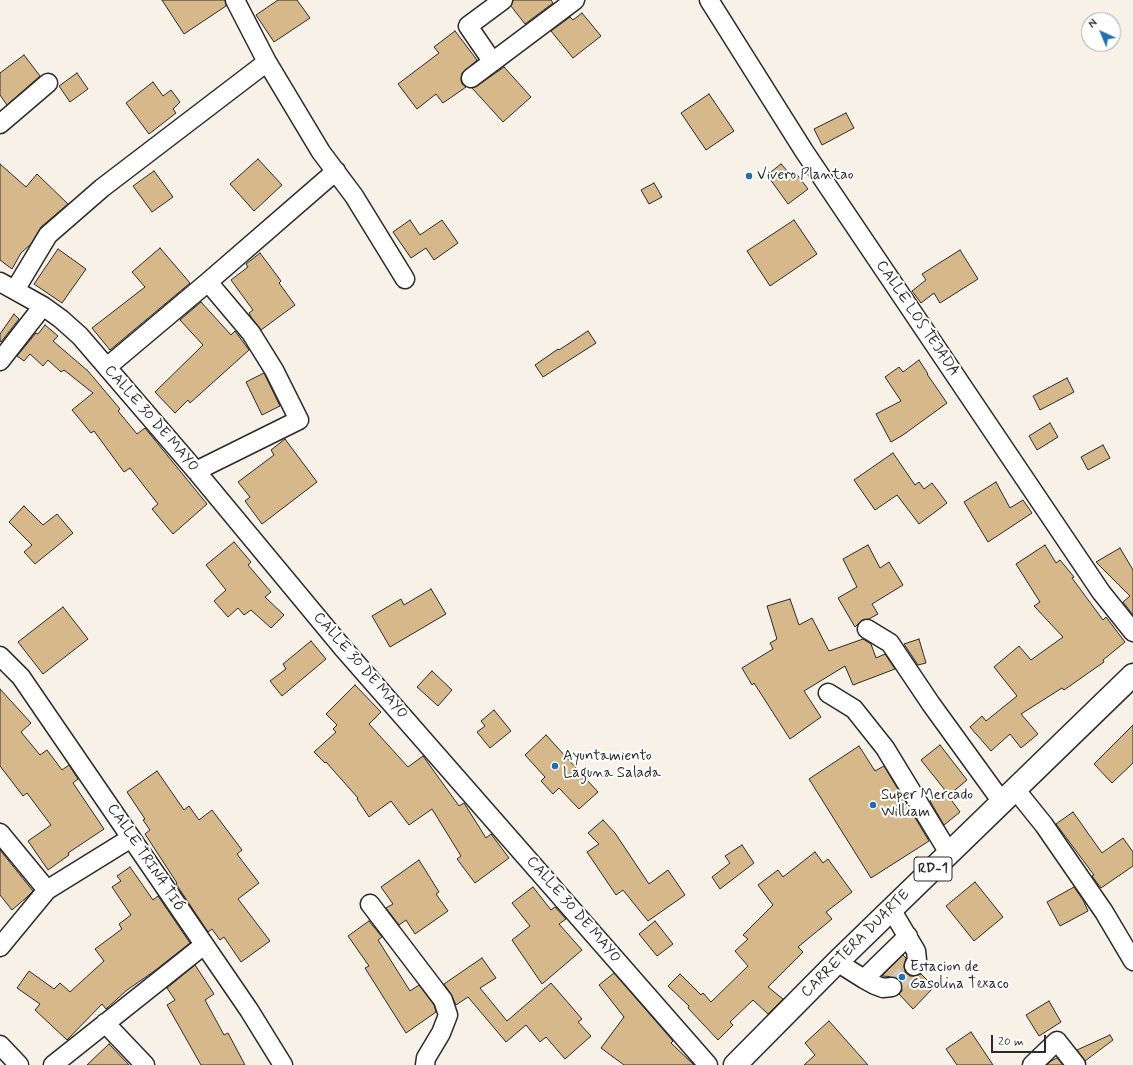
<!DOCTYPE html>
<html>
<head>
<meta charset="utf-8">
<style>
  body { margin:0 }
  #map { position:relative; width:1133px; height:1065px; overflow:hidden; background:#f7f1e8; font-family:Mynerve,sans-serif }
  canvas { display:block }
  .north { position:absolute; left:1081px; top:12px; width:40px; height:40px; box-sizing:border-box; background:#fff; border:1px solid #aaa; border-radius:50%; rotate:316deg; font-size:11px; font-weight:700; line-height:16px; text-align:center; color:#2b2b2b }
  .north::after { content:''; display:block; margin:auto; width:14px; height:18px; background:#1f6fb2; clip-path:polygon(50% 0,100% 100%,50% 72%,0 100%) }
  .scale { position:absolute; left:991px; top:1035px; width:55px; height:18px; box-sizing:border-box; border:2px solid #2b2b2b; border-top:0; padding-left:5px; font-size:12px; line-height:14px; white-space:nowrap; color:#2b2b2b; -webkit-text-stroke:3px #fff; paint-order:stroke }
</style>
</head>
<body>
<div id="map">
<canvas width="1133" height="1065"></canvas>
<div class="north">N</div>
<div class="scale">20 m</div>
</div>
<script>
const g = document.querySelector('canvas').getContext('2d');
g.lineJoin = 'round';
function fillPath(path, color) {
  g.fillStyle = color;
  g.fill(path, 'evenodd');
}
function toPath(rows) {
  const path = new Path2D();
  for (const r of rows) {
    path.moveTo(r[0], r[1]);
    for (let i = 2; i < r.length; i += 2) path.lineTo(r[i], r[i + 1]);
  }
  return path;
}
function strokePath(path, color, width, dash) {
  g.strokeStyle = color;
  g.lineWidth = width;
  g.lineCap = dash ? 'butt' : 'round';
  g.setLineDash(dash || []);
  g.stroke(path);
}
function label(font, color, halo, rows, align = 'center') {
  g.font = font + ' Mynerve,sans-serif';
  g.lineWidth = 4;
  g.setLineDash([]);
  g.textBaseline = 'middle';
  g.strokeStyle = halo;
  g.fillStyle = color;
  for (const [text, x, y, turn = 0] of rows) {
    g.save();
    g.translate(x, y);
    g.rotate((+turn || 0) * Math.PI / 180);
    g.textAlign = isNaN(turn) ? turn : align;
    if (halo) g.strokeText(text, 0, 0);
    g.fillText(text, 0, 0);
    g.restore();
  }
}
const building = toPath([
  [162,0,225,0,226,6,184,34,162,0],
  [278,0,297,0,310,18,274,42,256,15,278,0],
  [513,0,551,0,553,3,525,24,511,6,513,0],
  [582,13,601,36,573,58,551,31,570,17,573,20,582,13],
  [455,31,477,60,462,74,461,80,462,84,466,87,443,103,436,94,417,109,398,84,439,53,434,47,455,31],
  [24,55,40,76,7,105,0,95,0,73,24,55],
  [504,67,531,97,503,122,472,88,477,86,504,67],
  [77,73,88,89,70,102,59,86,77,73],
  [153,82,163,96,171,90,180,102,173,109,176,113,149,134,126,103,153,82],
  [709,94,734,131,706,150,681,113,709,94],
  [846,113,854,128,822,145,814,129,846,113],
  [258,159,282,185,254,211,230,184,258,159],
  [0,164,26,187,37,174,68,204,41,227,31,244,21,253,12,269,0,260,0,164],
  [781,164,791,175,795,172,808,189,788,204,767,175,781,164],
  [154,171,173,197,152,212,133,186,154,171],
  [654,183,662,197,649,204,641,190,654,183],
  [410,220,420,235,442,220,458,243,434,260,426,248,411,258,393,232,410,220],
  [794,220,817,254,770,286,747,251,794,220],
  [160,248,190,283,110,350,92,328,145,287,132,272,160,248],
  [58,249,86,269,62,303,34,284,58,249],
  [960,250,978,279,940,303,934,293,921,303,912,291,926,280,922,274,960,250],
  [260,253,281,281,279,283,295,305,261,330,251,317,249,313,253,310,231,280,248,267,246,264,260,253],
  [201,302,231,335,235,331,249,350,190,403,188,400,175,413,155,392,203,345,180,320,201,302],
  [14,314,19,319,1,342,0,341,0,334,14,314],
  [45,325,58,336,53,341,88,371,120,409,118,411,137,434,145,428,207,504,173,534,152,509,158,504,130,468,124,472,94,431,91,433,72,410,93,393,64,370,61,372,48,360,43,366,30,354,24,361,17,356,36,333,38,334,45,325],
  [588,331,596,343,543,377,535,365,558,349,559,350,588,331],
  [919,360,928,374,927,374,947,403,903,435,891,442,876,414,901,401,885,377,899,367,903,372,919,360],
  [264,373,280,406,262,415,246,382,264,373],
  [1067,378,1074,392,1040,410,1033,396,1067,378],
  [1050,423,1058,437,1037,450,1029,436,1050,423],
  [285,439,317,482,262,524,245,501,250,497,238,482,274,455,271,450,285,439],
  [1103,445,1110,458,1088,470,1081,457,1103,445],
  [893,453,915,485,919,482,924,489,932,483,947,503,919,524,897,495,875,510,854,480,893,453],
  [996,482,1010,508,1023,500,1032,513,988,542,964,502,996,482],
  [24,506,43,525,57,514,73,533,35,564,24,552,32,545,9,522,24,506],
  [234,542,251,562,248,565,271,592,265,597,284,615,271,628,251,610,244,615,238,608,228,617,214,601,226,590,206,565,234,542],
  [868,545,880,568,889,562,903,585,872,604,878,614,869,619,862,620,855,627,838,598,857,587,843,559,868,545],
  [1045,545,1056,563,1060,560,1074,577,1072,578,1103,620,1106,617,1125,642,1103,660,1104,662,1064,690,1062,688,1021,714,1038,734,1021,748,1010,734,991,751,970,727,982,716,986,721,1017,696,994,667,1019,646,1031,660,1063,637,1034,606,1040,602,1016,564,1045,545],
  [1120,548,1133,570,1133,615,1123,602,1130,596,1096,562,1120,548],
  [431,589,446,614,390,647,372,616,401,599,404,605,431,589],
  [790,599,799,625,812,618,829,651,863,639,871,644,876,658,885,654,895,669,853,685,845,666,804,691,821,717,790,739,754,683,752,685,742,668,773,649,770,643,777,639,767,606,790,599],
  [63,607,88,639,43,674,18,642,63,607],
  [919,639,926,663,918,665,904,644,919,639],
  [311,641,326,659,282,696,270,681,286,669,283,664,311,641],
  [432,671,452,690,438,706,417,687,432,671],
  [355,685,381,712,369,724,408,767,423,756,459,806,464,803,486,838,491,834,509,858,475,883,457,859,461,856,432,809,409,825,391,801,369,817,357,799,358,798,326,762,325,763,314,752,336,732,333,729,337,725,326,714,355,685],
  [0,689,31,723,21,732,40,755,47,750,62,770,69,765,78,779,73,783,104,829,68,853,69,855,48,870,28,841,51,825,27,793,23,796,0,766,0,689],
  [494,710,511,731,490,748,477,732,485,726,481,721,494,710],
  [1133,725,1133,763,1112,783,1094,764,1133,725],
  [546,735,598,792,579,809,559,788,553,794,541,781,545,777,525,755,546,735],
  [940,745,967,780,949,795,921,760,940,745],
  [859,746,875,771,884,766,929,841,871,878,809,779,859,746],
  [157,771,184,810,189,806,199,820,212,810,242,850,237,854,259,883,238,899,270,941,241,962,224,937,220,940,212,929,208,932,176,884,177,883,145,834,150,830,143,820,145,819,127,792,157,771],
  [944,790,960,812,944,825,930,801,944,790],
  [1073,812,1102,853,1123,838,1133,852,1133,866,1101,888,1092,876,1094,875,1056,824,1073,812],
  [603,820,615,833,649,884,668,870,685,895,648,921,623,890,616,895,587,852,599,844,588,833,603,820],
  [742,845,754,863,720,889,712,877,730,863,725,856,742,845],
  [0,850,33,891,26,898,12,910,0,895,0,850],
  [815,852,823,863,828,859,852,892,826,912,832,919,798,947,803,952,768,987,783,999,768,1014,753,1000,730,1022,733,1025,718,1040,688,1008,689,1006,668,986,680,974,701,995,703,993,711,1002,748,966,735,951,748,939,743,935,773,905,758,885,778,870,783,877,815,852],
  [419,860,439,892,436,894,448,911,415,934,406,920,399,925,386,908,393,904,381,887,419,860],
  [130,867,153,900,158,896,190,943,153,972,127,990,106,1009,102,1004,67,1040,35,1010,40,1004,17,988,29,971,54,989,60,983,70,992,104,961,95,949,122,929,119,924,131,915,112,887,121,881,117,876,130,867],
  [975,882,1003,917,974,941,946,906,975,882],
  [533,887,551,910,555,907,566,919,559,924,582,950,542,984,512,940,530,926,512,903,533,887],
  [1074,887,1083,900,1088,911,1060,926,1047,902,1074,887],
  [369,921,382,937,378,940,410,991,419,985,434,1005,436,1012,406,1033,365,968,369,966,348,936,369,921],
  [655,921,673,944,657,956,639,934,655,921],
  [903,955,906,958,904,966,905,972,910,976,914,976,921,974,934,987,913,1009,899,994,902,991,902,986,900,980,896,977,882,976,903,955],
  [482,958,496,978,480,988,507,1021,551,983,582,1019,578,1022,591,1036,565,1059,546,1037,540,1042,526,1025,506,1042,468,997,456,1005,451,994,444,984,482,958],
  [195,965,214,994,205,1000,224,1035,228,1033,245,1065,201,1065,167,1005,175,1000,167,988,195,965],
  [614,973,673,1041,671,1043,694,1065,624,1065,601,1048,624,1017,599,985,614,973],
  [1049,1001,1061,1022,1039,1036,1026,1015,1049,1001],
  [829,1021,868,1065,804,1065,815,1055,805,1043,829,1021],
  [971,1032,993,1065,957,1065,946,1049,971,1032],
  [1110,1035,1113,1040,1085,1061,1077,1050,1110,1035],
  [109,1044,129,1065,87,1065,109,1044],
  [1057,1058,1063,1065,1047,1065,1051,1061,1057,1058]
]);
const minorTunnel = toPath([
  [892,987,914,966]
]);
const minor = toPath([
  [235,0,267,62,321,152,354,196,405,279],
  [709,0,804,151,1101,592,1133,632],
  [492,61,468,26,503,0],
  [471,78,575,0],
  [0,124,48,83],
  [0,282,43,306,61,319,80,336,196,471,342,647,708,1065],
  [15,290,48,235,102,188,267,62],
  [0,361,43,306],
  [107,367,208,282,336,171],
  [196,471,299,420,274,370,251,333,208,282],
  [867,629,890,643,931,704,1002,802],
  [0,656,21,677,249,1010,283,1065],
  [828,693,854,709,885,748,949,853],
  [1015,789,1044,825,1075,870,1104,912,1133,961],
  [0,833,47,890,0,947],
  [47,890,131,838],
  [370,904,443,1000,448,1015,441,1033,426,1058,425,1065],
  [891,909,916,951,917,960,914,966],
  [837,962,864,979,875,985,883,988,892,987],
  [864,979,908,936],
  [105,1023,145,1065],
  [0,1045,19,1065],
  [53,1065,204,945],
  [1032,1065,1057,1041,1076,1065]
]);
const major = toPath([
  [735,1065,837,962,1133,675]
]);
const markers = [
  [749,176,4,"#1f6fb2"],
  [555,766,4,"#1f6fb2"],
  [873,805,4,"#1f6fb2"],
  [902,977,4,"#1f6fb2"]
];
const shields = [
  [933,869,38]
];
const shieldNames = [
  ["RD-1",933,869]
];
const poiNames = [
  ["Vivero Plantao",757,176],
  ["Ayuntamiento",563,757],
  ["Laguna Salada",563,774],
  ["Super Mercado",881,796],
  ["William",881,813],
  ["Estacion de",910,968],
  ["Gasolina Texaco",910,985]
];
const streetNames = [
  ["CALLE LOS TEJADA",917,319,56],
  ["CALLE 30 DE MAYO",151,419,49],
  ["CALLE 30 DE MAYO",360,666,49],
  ["CALLE TRINA TIÓ",145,858,56],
  ["CALLE 30 DE MAYO",573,910,49],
  ["CARRETERA DUARTE",856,944,-45]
];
fillPath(building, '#d7b88a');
strokePath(building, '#2b2b2b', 1);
strokePath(minorTunnel, '#cec9c2', 18, [18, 9]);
strokePath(minor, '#2b2b2b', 21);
strokePath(major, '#2b2b2b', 25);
strokePath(minor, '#fff', 18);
strokePath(major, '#fff', 22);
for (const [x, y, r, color] of markers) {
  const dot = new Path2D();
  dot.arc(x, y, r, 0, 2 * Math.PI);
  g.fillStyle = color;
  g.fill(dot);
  strokePath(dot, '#fff', 1.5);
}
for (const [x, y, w] of shields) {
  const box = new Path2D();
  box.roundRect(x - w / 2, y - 12, w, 24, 3);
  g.fillStyle = '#fff';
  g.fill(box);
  strokePath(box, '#2b2b2b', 1);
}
label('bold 14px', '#2b2b2b', null, shieldNames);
label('15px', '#2b2b2b', '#fff', poiNames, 'left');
label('15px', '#2b2b2b', '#fff', streetNames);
</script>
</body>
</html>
